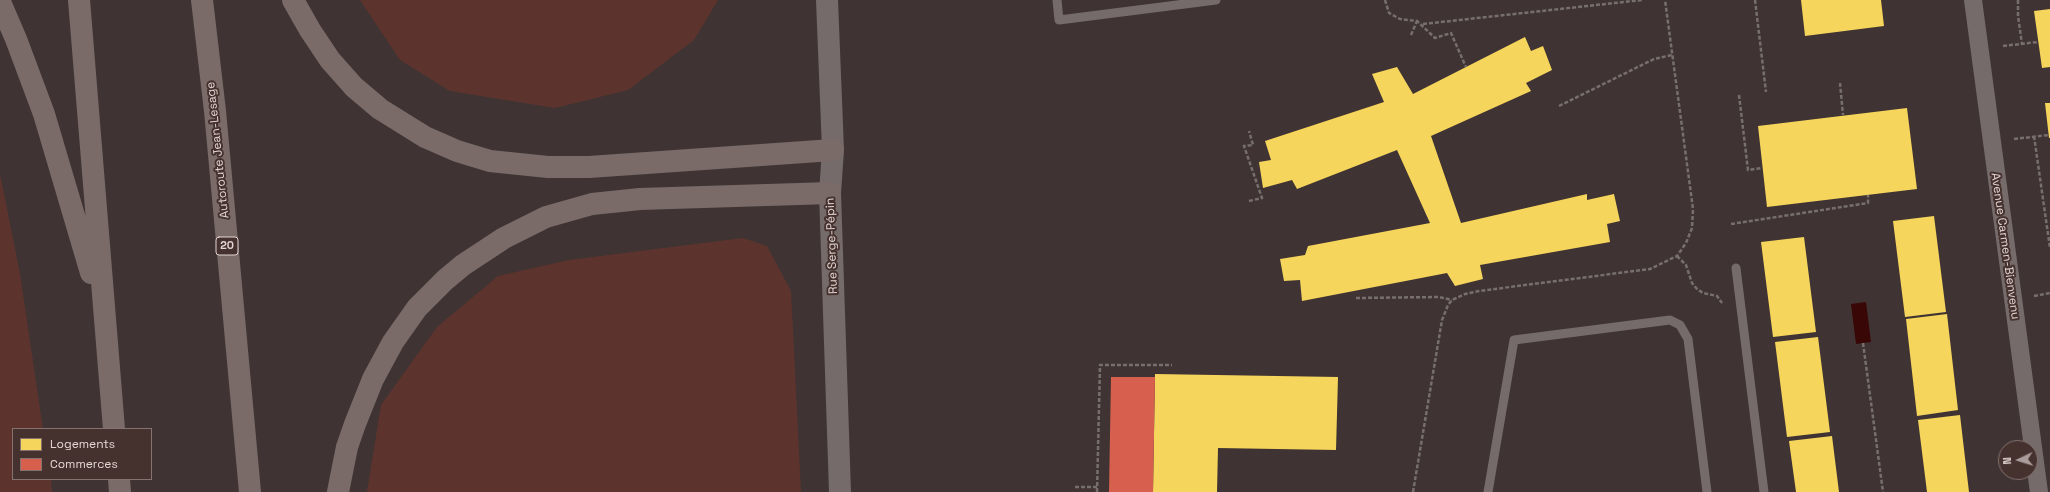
<!DOCTYPE html>
<html>
<head>
<meta charset="utf-8">
<style>
  body { margin:0 }
  #map { position:relative; width:2050px; height:492px; overflow:hidden; background:#3f3433; font-family:"Space Grotesk",sans-serif }
  canvas { display:block }
  .legend { position:absolute; left:12px; top:428px; width:140px; height:52px; box-sizing:border-box; background:#45312d; border:1px solid #847370; margin:0; padding:5px 7px; list-style:none; font-size:12px; color:#e3d6d4 }
  .legend li { display:flex; align-items:center; gap:8px; height:20px }
  .legend b { width:20px; border:1px solid #847370 }
  .north { position:absolute; left:1998px; top:440px; width:40px; height:40px; box-sizing:border-box; background:#45312d; border:1px solid #847370; border-radius:50%; rotate:266deg; font-size:11px; font-weight:700; line-height:16px; text-align:center; color:#e3d6d4 }
  .north::after { content:''; display:block; margin:auto; width:14px; height:18px; background:#aa9d9c; clip-path:polygon(50% 0,100% 100%,50% 72%,0 100%) }
</style>
</head>
<body>
<div id="map">
<canvas width="2050" height="492"></canvas>
<ul class="legend">
<li><b style="height:11px;background:#f6d55c"></b>Logements</li>
<li><b style="height:11px;background:#d6604d"></b>Commerces</li>
</ul>
<div class="north">N</div>
</div>
<script>
const g = document.querySelector('canvas').getContext('2d');
g.lineJoin = 'round';
function fillPath(path, color) {
  g.fillStyle = color;
  g.fill(path, 'evenodd');
}
function toPath(rows) {
  const path = new Path2D();
  for (const r of rows) {
    path.moveTo(r[0], r[1]);
    for (let i = 2; i < r.length; i += 2) path.lineTo(r[i], r[i + 1]);
  }
  return path;
}
function strokePath(path, color, width, dash) {
  g.strokeStyle = color;
  g.lineWidth = width;
  g.lineCap = dash ? 'butt' : 'round';
  g.setLineDash(dash || []);
  g.stroke(path);
}
function label(font, color, halo, rows, align = 'center') {
  g.font = font + ' "Space Grotesk",sans-serif';
  g.lineWidth = 4;
  g.setLineDash([]);
  g.textBaseline = 'middle';
  g.strokeStyle = halo;
  g.fillStyle = color;
  for (const [text, x, y, turn = 0] of rows) {
    g.save();
    g.translate(x, y);
    g.rotate((+turn || 0) * Math.PI / 180);
    g.textAlign = isNaN(turn) ? turn : align;
    if (halo) g.strokeText(text, 0, 0);
    g.fillText(text, 0, 0);
    g.restore();
  }
}
const green = toPath([
  [360,0,718,0,694,40,628,90,555,108,450,91,400,60],
  [0,174,20,274,43,429,13,429,13,479,51,479,52,492,0,492],
  [743,238,767,246,791,291,801,492,367,492,381,405,437,327,498,276,569,260]
]);
const water = toPath([
  [1866,302,1871,342,1856,344,1851,304]
]);
const homes = toPath([
  [1801,0,1881,0,1884,26,1805,36],
  [2050,9,2050,67,2042,68,2034,11],
  [1525,37,1531,51,1543,46,1552,70,1526,83,1531,91,1431,136,1461,223,1587,194,1587,200,1614,194,1620,221,1607,224,1610,242,1480,265,1483,279,1455,286,1447,273,1302,301,1300,280,1284,281,1280,259,1305,255,1308,246,1430,223,1397,150,1297,189,1292,180,1263,188,1259,162,1271,160,1265,141,1384,102,1372,74,1397,67,1413,94],
  [2045,103,2050,103,2050,138,2049,138],
  [1907,108,1917,189,1767,207,1758,126],
  [1934,216,1946,312,1905,317,1893,221],
  [1804,237,1816,332,1773,337,1761,242],
  [1947,314,1958,410,1917,416,1906,319],
  [1818,337,1830,432,1787,437,1775,342],
  [1155,374,1338,377,1336,450,1218,448,1217,492,1153,492],
  [1960,415,1969,492,1927,492,1918,420],
  [1832,436,1839,492,1796,492,1789,441]
]);
const shops = toPath([
  [1111,377,1155,377,1153,492,1109,492]
]);
const path = toPath([
  [1385,0,1389,13,1400,19,1417,21,1435,38,1451,33,1466,67],
  [1755,0,1766,92],
  [2018,0,2018,16,2022,44],
  [1423,24,1642,0],
  [1411,35,1417,21],
  [2003,46,2038,42],
  [1840,83,1843,115],
  [1739,95,1748,170,1762,168],
  [1559,106,1654,59,1672,55],
  [2034,136,2050,248],
  [2014,139,2049,135],
  [1249,201,1262,198,1244,146,1253,145,1249,131],
  [1731,224,1868,203,1868,195],
  [1677,256,1686,265,1692,283,1697,289,1703,293,1717,296,1722,303],
  [2034,296,2050,293],
  [1356,298,1439,297,1452,300],
  [1863,343,1883,492],
  [1075,487,1097,487],
  [1097,492,1100,365,1172,365],
  [1413,492,1442,320,1448,305,1452,300,1465,294,1479,291,1650,269,1677,256,1686,243,1692,228,1693,209,1665,0]
]);
const service = toPath([
  [1057,0,1059,20,1216,0],
  [1736,268,1764,492],
  [1488,492,1514,340,1670,320,1680,325,1688,339,1707,492]
]);
const minor = toPath([
  [1973,0,2039,492]
]);
const tertiary = toPath([
  [827,0,833,150,830,193,840,492]
]);
const motorway = toPath([
  [79,0,114,429],
  [202,0,215,111,250,492],
  [293,0,310,30,330,60,354,87,380,109,425,137,457,151,490,161,548,167,589,167,833,150],
  [0,2,16,39,44,114,91,273],
  [119,479,120,492],
  [338,492,347,447,355,424,373,379,393,342,417,308,445,280,463,265,504,238,546,217,592,204,640,199,830,193]
]);
const shields = [
  [227,246,22]
];
const shieldNames = [
  ["20",227,246]
];
const streetNames = [
  ["Autoroute Jean-Lesage",218,150,-96],
  ["Rue Serge-Pépin",832,246,-92],
  ["Avenue Carmen-Bienvenu",2005,246,82]
];
fillPath(green, '#5d342d');
fillPath(water, '#380706');
fillPath(homes, '#f6d55c');
fillPath(shops, '#d6604d');
strokePath(path, '#766f6e', 2.5, [4, 2]);
strokePath(service, '#746b6a', 9);
strokePath(minor, '#746b6a', 18);
strokePath(tertiary, '#746b6a', 22);
strokePath(motorway, '#7a6b69', 22);
for (const [x, y, w] of shields) {
  const box = new Path2D();
  box.roundRect(x - w / 2, y - 9, w, 18, 3);
  g.fillStyle = '#45312d';
  g.fill(box);
  strokePath(box, '#e3d6d4', 1);
}
label('bold 11px', '#e3d6d4', null, shieldNames);
label('12px', '#e3d6d4', '#45312d', streetNames);
</script>
</body>
</html>
